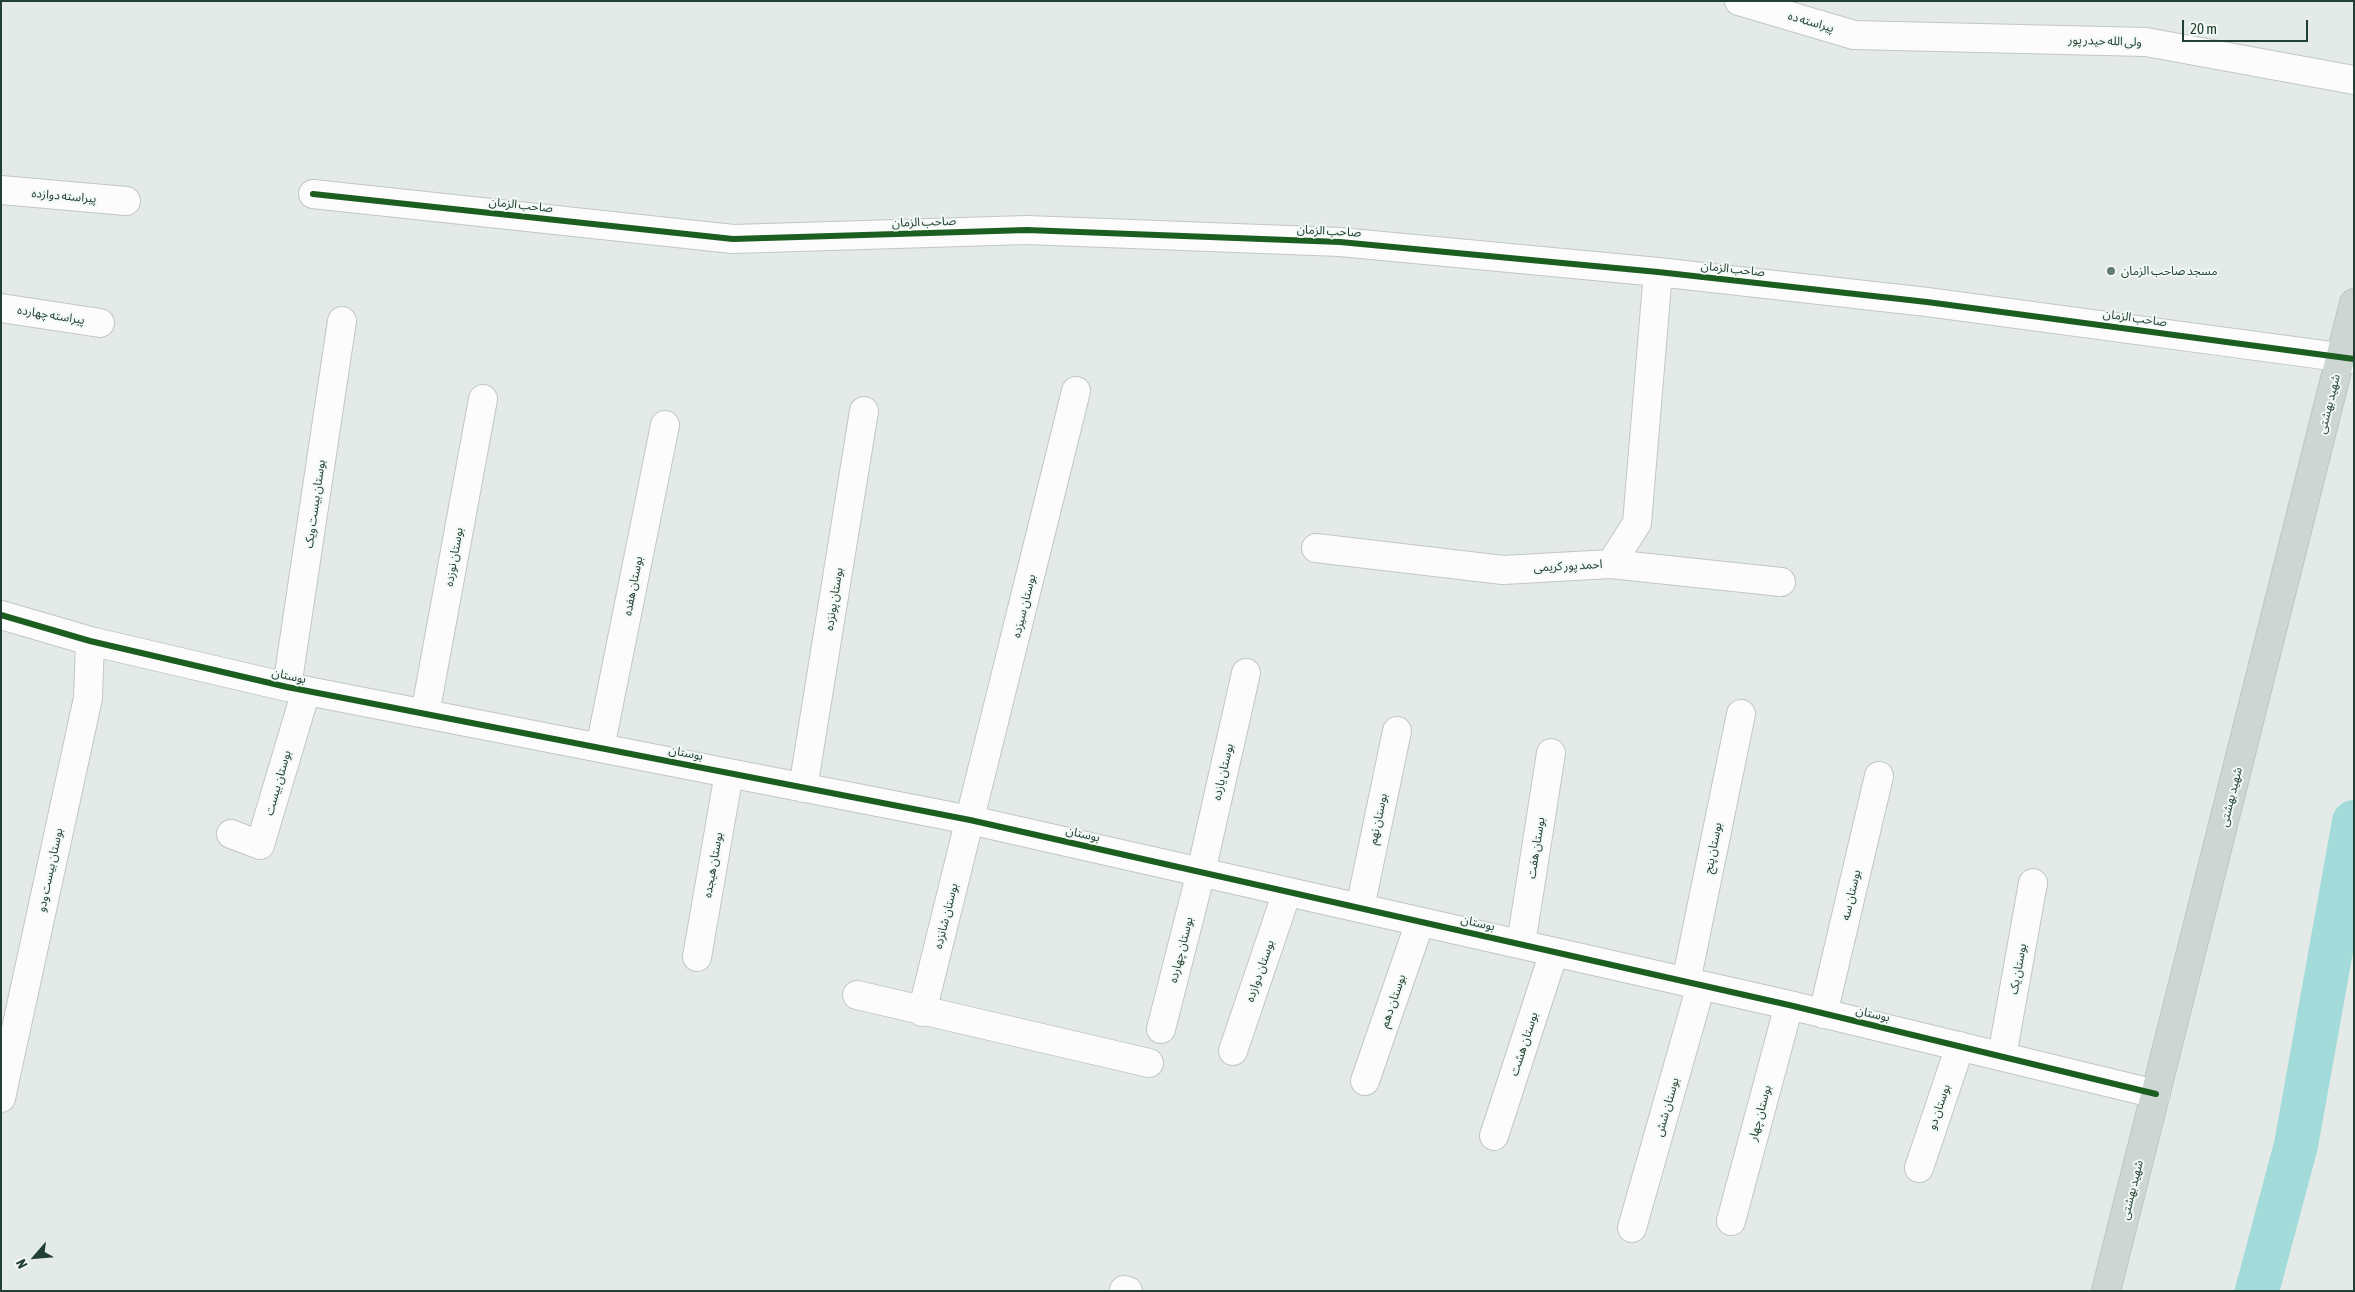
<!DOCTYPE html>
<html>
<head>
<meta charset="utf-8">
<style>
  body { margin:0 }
  #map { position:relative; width:2355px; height:1292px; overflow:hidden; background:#e4eae7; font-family:"Asap Condensed",sans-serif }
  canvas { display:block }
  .frame { position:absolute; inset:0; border:2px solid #213f32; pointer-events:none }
  .north { position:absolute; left:10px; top:1232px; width:50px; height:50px; -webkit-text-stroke:4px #f2f9f5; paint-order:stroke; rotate:243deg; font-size:14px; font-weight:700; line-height:20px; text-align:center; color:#213f32 }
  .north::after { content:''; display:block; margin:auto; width:18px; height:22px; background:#213f32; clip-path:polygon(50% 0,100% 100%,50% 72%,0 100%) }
  .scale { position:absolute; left:2182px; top:20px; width:126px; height:22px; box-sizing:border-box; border:2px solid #213f32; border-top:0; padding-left:6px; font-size:15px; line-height:18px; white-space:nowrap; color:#213f32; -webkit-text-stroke:4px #f2f9f5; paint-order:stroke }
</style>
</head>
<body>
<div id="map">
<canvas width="2355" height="1292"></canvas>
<div class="frame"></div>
<div class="north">N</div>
<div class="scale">20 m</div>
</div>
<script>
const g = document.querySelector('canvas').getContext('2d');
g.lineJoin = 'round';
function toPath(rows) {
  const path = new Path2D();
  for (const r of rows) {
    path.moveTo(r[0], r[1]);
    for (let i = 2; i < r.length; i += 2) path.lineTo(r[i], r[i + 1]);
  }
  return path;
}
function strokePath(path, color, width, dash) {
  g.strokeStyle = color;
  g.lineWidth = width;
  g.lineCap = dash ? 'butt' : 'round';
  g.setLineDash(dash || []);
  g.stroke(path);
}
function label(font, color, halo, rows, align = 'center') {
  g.font = font + ' "Asap Condensed","Noto Sans Arabic",sans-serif';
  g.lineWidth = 4;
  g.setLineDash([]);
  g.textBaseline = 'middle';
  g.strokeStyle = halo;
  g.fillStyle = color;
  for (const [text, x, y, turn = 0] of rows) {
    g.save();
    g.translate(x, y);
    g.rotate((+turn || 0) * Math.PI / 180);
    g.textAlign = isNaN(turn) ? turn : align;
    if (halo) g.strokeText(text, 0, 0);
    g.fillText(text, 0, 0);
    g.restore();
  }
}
const canal = toPath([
  [2257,1291,2296,1145,2354,822]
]);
const minor = toPath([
  [1739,1,1854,35,2146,42,2354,80],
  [1,190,126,201],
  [313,194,733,239,1027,230,1340,242,1658,272,1927,302,2354,359],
  [1,308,100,323],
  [1316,548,1503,570,1611,564,1637,523,1658,272],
  [1611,564,1781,582],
  [1,615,90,641,287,687,970,820,1789,1005,2156,1094],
  [287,687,342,321],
  [425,714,483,399],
  [600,748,665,425],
  [803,788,864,411],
  [231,834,260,845,306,691],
  [1360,908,1397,731],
  [1521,944,1551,753],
  [697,957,729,773],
  [1686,982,1741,714],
  [857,995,1149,1063],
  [922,1012,1076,391],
  [1823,1014,1879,776],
  [1161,1029,1201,872,1246,673],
  [1233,1051,1287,892],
  [2002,1056,2033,883],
  [1365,1081,1420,922],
  [1,1098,88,698,90,641],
  [1494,1136,1554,952],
  [1919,1168,1960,1046],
  [1731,1221,1789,1005],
  [1632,1228,1701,985],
  [1124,1290,1128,1291]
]);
const major = toPath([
  [2106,1291,2354,303]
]);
const cycleway = toPath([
  [313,194,733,239,1027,230,1340,242,1658,272,1927,302,2354,359],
  [1,615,90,641,287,687,970,820,1789,1005,2156,1094]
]);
const markers = [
  [2111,271,5,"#657b71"]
];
const streetNames = [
  ["پیراسته ده",1811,22,16],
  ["ولی الله حیدر پور",2105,41,2],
  ["پیراسته دوازده",64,196,5],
  ["صاحب الزمان",521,205,6],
  ["صاحب الزمان",924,222,-2],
  ["صاحب الزمان",1329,231,3],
  ["صاحب الزمان",1733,269,6],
  ["پیراسته چهارده",51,315,9],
  ["صاحب الزمان",2135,318,8],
  ["شهید بهشتی",2329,404,-76],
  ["بوستان بیست ویک",315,504,-82],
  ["بوستان نوزده",454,557,-80],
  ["احمد پور کریمی",1568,566,-3],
  ["بوستان هفده",633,586,-79],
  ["بوستان پونزده",834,599,-81],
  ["بوستان سیزده",1024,606,-76],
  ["بوستان",289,676,12],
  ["بوستان",686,753,11],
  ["بوستان یازده",1223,772,-77],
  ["بوستان بیست",278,783,-74],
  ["شهید بهشتی",2231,797,-76],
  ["بوستان نهم",1378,819,-78],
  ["بوستان",1083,834,13],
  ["بوستان هفت",1536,848,-81],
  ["بوستان پنج",1713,848,-79],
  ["بوستان هیجده",713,865,-80],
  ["بوستان بیست ودو",50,870,-78],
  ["بوستان سه",1851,895,-77],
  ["بوستان شانزده",946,916,-76],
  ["بوستان",1478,923,13],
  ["بوستان چهارده",1181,950,-76],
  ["بوستان یک",2018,969,-80],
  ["بوستان دوازده",1260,971,-71],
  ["بوستان دهم",1393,1001,-71],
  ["بوستان",1873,1014,13],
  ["بوستان هشت",1524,1044,-72],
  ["بوستان شش",1667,1107,-74],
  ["بوستان دو",1939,1107,-71],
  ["بوستان چهار",1760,1113,-75],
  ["شهید بهشتی",2132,1190,-76]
];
const poiNames = [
  ["مسجد صاحب الزمان",2121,271]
];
strokePath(canal, '#a2dbda', 44);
strokePath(minor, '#c1c7c4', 30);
strokePath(major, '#bcc6c2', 30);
strokePath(minor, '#fbfcfb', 28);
strokePath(major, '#cdd6d3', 28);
strokePath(cycleway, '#1b5e20', 6);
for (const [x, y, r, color] of markers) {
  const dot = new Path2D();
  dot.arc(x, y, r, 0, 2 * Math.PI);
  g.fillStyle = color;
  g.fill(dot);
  strokePath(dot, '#f2f9f5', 2);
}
label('12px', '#213f32', '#f2f9f5', streetNames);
label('12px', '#213f32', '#f2f9f5', poiNames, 'left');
</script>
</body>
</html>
